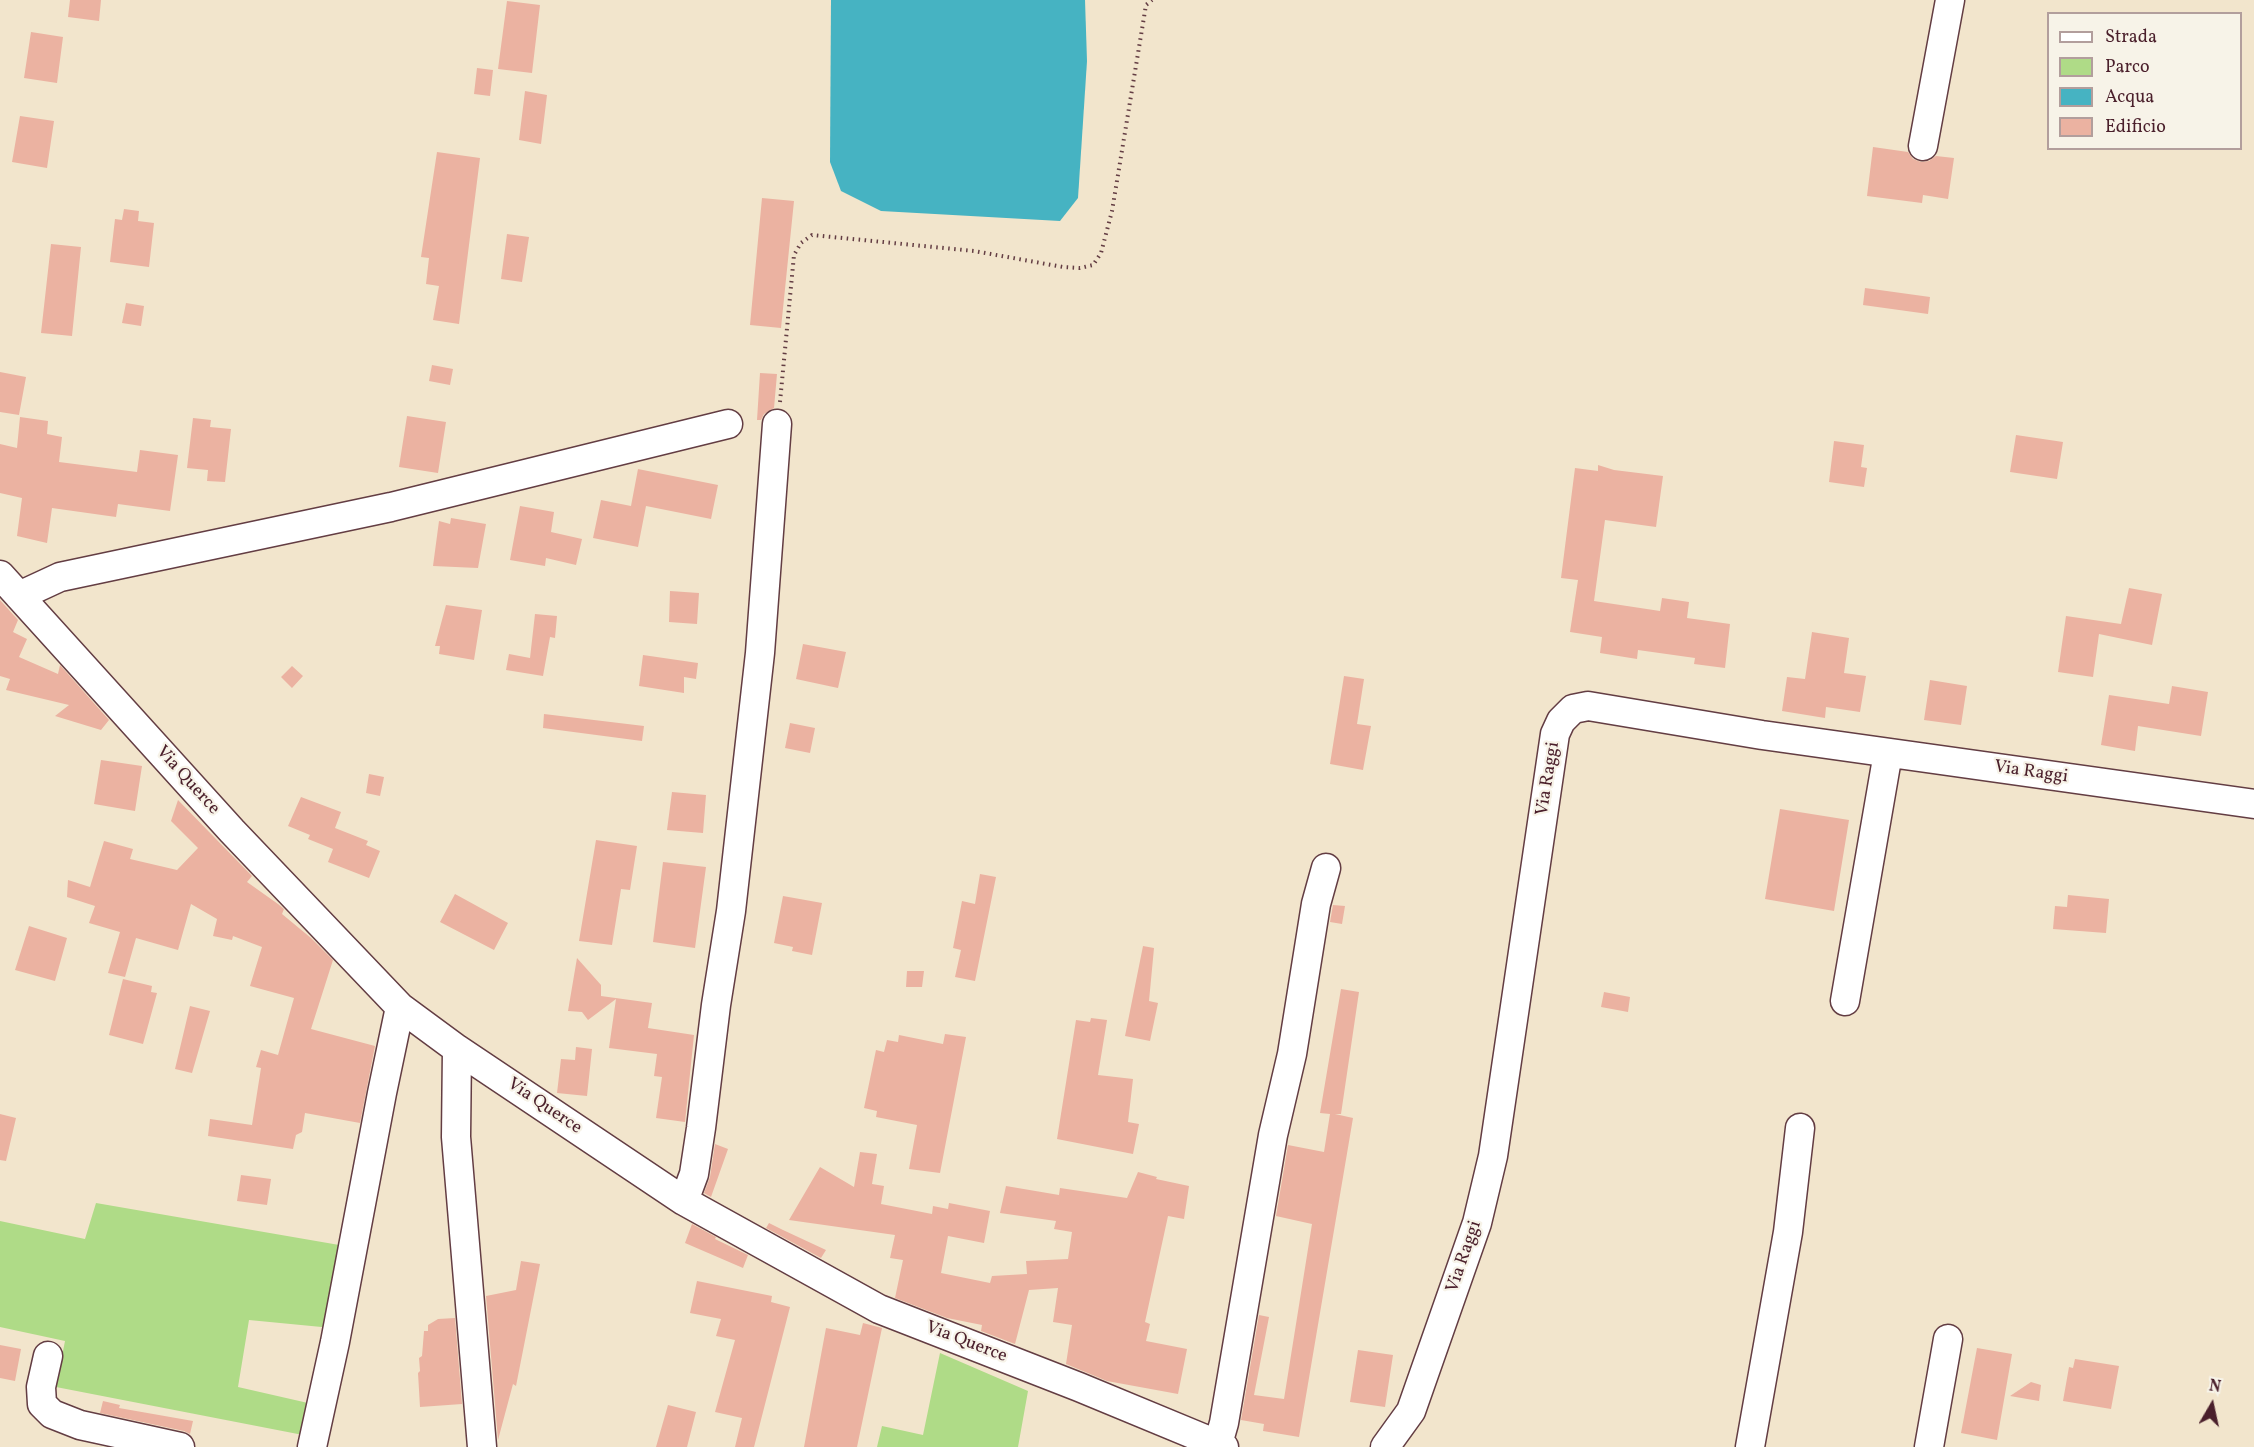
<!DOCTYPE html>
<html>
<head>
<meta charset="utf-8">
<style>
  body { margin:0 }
  #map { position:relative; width:2254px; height:1447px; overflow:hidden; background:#f2e5cc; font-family:Vollkorn,serif }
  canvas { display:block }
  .legend { position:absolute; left:2047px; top:12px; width:195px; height:138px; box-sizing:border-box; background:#f7f3e8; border:2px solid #b29e9c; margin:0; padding:8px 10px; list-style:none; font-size:18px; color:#4a1f2b }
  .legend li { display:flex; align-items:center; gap:12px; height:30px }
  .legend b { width:30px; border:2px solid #b29e9c }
  .north { position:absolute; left:2182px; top:1375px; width:60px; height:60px; -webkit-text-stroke:4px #f7f3e8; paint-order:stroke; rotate:9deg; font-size:16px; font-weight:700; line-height:24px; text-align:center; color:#4a1f2b }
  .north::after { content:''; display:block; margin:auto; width:21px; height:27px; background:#4a1f2b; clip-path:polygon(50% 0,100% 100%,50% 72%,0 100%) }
</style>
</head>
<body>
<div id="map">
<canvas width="2254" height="1447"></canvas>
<ul class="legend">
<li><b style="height:8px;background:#fff"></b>Strada</li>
<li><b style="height:16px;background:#afdb87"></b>Parco</li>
<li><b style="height:16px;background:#46b3c2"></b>Acqua</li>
<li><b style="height:16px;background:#ebb2a1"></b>Edificio</li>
</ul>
<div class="north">N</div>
</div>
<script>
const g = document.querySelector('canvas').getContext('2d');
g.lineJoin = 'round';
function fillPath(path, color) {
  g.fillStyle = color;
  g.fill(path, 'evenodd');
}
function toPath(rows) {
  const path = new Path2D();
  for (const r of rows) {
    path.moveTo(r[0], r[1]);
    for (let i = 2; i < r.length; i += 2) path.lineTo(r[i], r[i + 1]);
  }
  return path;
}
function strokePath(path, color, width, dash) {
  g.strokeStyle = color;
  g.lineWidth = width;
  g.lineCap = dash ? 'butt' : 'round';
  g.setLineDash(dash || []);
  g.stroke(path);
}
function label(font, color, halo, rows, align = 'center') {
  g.font = font + ' Vollkorn,serif';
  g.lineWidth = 4.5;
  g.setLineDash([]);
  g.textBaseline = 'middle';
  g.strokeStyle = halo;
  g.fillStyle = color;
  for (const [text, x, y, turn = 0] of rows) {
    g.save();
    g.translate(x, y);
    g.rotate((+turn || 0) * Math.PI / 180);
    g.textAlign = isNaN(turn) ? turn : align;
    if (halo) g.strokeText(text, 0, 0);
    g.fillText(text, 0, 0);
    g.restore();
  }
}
const green = toPath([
  [96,1203,345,1246,332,1328,249,1320,238,1387,308,1403,303,1435,56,1387,65,1341,0,1327,0,1221,85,1239],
  [940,1353,1028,1391,1018,1447,877,1447,882,1426,923,1435]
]);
const water = toPath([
  [831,0,1085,0,1087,61,1078,198,1060,221,881,211,841,191,830,162]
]);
const building = toPath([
  [70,0,101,0,99,21,68,17],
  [507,1,540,5,532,73,498,69],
  [31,32,63,37,57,83,24,78],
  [477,68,493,70,490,96,474,94],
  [525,91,547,95,541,144,519,140],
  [20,116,54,121,47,168,12,162],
  [1873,147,1908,152,1913,159,1921,162,1929,161,1936,156,1954,158,1948,199,1923,195,1922,203,1867,196],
  [437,152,480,158,459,324,433,320,439,286,426,284,429,258,421,257],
  [762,198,794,201,781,328,750,325],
  [124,209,139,211,138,221,154,223,149,267,110,262,115,219,122,220],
  [507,234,529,237,522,282,501,279],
  [51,244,81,247,72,336,41,333],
  [1865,288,1930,297,1928,314,1863,305],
  [126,303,144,306,141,326,122,323],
  [432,365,453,369,450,385,429,381],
  [0,372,26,377,19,415,0,412],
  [760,373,777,374,774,408,764,414,761,420,757,420],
  [407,416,446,422,438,473,399,467],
  [20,417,48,421,47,434,62,437,59,462,137,472,140,450,178,455,170,511,118,504,116,517,52,508,47,543,17,536,22,498,0,493,0,444,17,448],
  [193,418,211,420,210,427,231,429,225,482,207,481,208,470,187,468],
  [2016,435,2063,442,2057,479,2010,472],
  [1834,441,1864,445,1861,467,1867,468,1864,487,1829,482],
  [1598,465,1614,470,1663,476,1656,527,1605,520,1594,601,1660,611,1662,598,1689,602,1687,618,1730,624,1725,668,1694,664,1695,658,1638,650,1637,659,1600,653,1602,637,1570,632,1578,580,1561,578,1575,468,1598,471],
  [638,469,718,485,711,519,646,506,638,547,593,538,601,500,631,506],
  [520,506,554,512,551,532,582,539,576,565,546,558,545,566,510,560],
  [451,518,486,524,478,568,433,566,439,521,450,524],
  [2129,588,2162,594,2152,645,2099,634,2093,677,2058,672,2066,616,2121,624],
  [670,591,699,593,697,624,669,622],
  [0,600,18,620,13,632,27,639,19,657,58,674,60,665,109,720,101,730,55,716,69,705,6,690,10,679,0,676],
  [446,605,482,610,474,660,439,654,440,646,435,646],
  [535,614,557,616,555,638,550,637,543,676,506,670,509,654,530,658],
  [1812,632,1849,638,1844,673,1866,676,1860,712,1826,707,1825,718,1782,711,1787,677,1805,679],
  [803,644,846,652,838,688,796,679],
  [643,655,698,663,696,679,684,677,684,693,639,686],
  [292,666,303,676,292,688,281,677],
  [1344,676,1364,679,1357,724,1371,726,1363,770,1330,764],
  [1930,680,1967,686,1961,725,1924,720],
  [2172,686,2208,692,2201,736,2138,726,2135,751,2101,745,2109,695,2169,704],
  [544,714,644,726,642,741,543,728],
  [790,723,815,728,810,753,785,748],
  [101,760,142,766,135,811,94,804],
  [369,774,384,777,380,796,366,793],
  [672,792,706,795,703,833,667,830],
  [301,797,341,812,335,828,368,841,366,845,380,851,369,878,328,862,333,849,308,839,310,835,288,826],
  [178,800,252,876,247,882,278,904,284,909,282,914,311,938,333,960,311,1029,375,1046,360,1123,305,1113,302,1132,296,1135,293,1149,208,1136,210,1119,252,1125,261,1068,256,1067,261,1050,278,1055,294,998,250,986,262,947,233,936,232,940,213,936,217,919,191,904,178,950,136,938,125,977,108,973,120,932,89,923,95,906,67,897,68,880,90,887,104,841,133,849,130,859,177,870,198,848,171,821],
  [1780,809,1849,820,1834,911,1765,899],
  [596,840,637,846,630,890,621,889,612,945,579,941],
  [663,862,706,867,695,948,653,942],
  [980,874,996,877,975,981,955,977,961,950,953,948,962,901,975,904],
  [455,894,508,923,494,950,440,922],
  [2068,895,2109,899,2106,933,2053,929,2055,906,2067,907],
  [783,896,822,903,812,955,792,951,793,947,774,943],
  [1333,905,1345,906,1342,924,1330,922],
  [29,926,67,938,55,981,15,970],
  [1143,946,1154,948,1149,1001,1158,1003,1150,1041,1125,1036],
  [577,958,601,985,601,996,652,1003,648,1028,694,1035,685,1122,656,1118,662,1077,654,1076,657,1054,609,1048,616,999,588,1020,582,1012,568,1011],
  [907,971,924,971,922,987,906,987],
  [123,979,152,986,151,992,157,993,143,1044,109,1035],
  [1341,989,1359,992,1341,1114,1335,1114,1353,1118,1299,1437,1263,1431,1264,1424,1241,1420,1259,1315,1269,1317,1254,1395,1284,1399,1312,1224,1276,1216,1288,1145,1324,1152,1330,1114,1320,1113],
  [1604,992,1630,997,1628,1012,1601,1007],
  [190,1006,210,1011,192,1073,175,1069],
  [1091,1018,1107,1020,1098,1075,1133,1079,1128,1122,1139,1124,1133,1154,1057,1139,1076,1020,1090,1022],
  [945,1034,966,1037,940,1173,909,1169,917,1125,876,1117,877,1111,864,1108,876,1050,884,1052,887,1040,898,1042,899,1035,943,1044],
  [576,1047,592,1049,587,1096,557,1093,561,1059,575,1060],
  [0,1114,16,1118,6,1161,0,1160],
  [715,1144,728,1149,711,1197,704,1193,710,1177],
  [860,1152,877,1154,872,1184,884,1186,881,1204,932,1214,933,1206,948,1209,949,1203,990,1211,984,1243,948,1236,941,1273,990,1283,992,1276,1027,1274,1026,1261,1068,1259,1072,1232,1054,1229,1056,1221,1000,1213,1006,1186,1059,1195,1060,1188,1127,1198,1138,1172,1157,1177,1156,1179,1189,1186,1184,1219,1168,1216,1145,1322,1150,1324,1146,1341,1187,1349,1178,1394,1107,1381,1066,1364,1072,1325,1053,1322,1058,1288,1029,1290,1015,1344,981,1331,982,1325,947,1318,895,1298,903,1260,890,1258,895,1235,789,1220,820,1167,854,1187],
  [241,1175,271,1179,267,1205,237,1201],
  [769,1223,783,1230,826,1250,821,1258,766,1228],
  [692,1224,716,1237,715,1239,748,1255,743,1268,685,1243],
  [521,1261,540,1264,516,1386,513,1384,498,1440,486,1296,516,1290],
  [697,1281,772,1296,771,1302,790,1307,754,1447,735,1447,742,1418,715,1412,735,1340,716,1336,721,1319,690,1313],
  [455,1318,462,1404,420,1407,418,1373,420,1371,419,1358,422,1356,424,1331,428,1331,428,1325,438,1319],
  [863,1323,882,1328,857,1447,804,1447,826,1328,860,1335],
  [0,1345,21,1349,15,1381,0,1378],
  [1977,1348,2012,1354,1997,1440,1961,1433],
  [1358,1350,1393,1355,1385,1407,1350,1402],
  [2075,1359,2119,1366,2111,1409,2063,1401,2069,1367,2073,1368],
  [2031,1382,2041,1385,2039,1401,2010,1396],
  [103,1401,120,1405,119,1408,193,1421,190,1434,184,1431,100,1413],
  [668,1405,696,1412,687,1447,656,1447]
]);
const path = toPath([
  [780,402,794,255,801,243,812,235,974,251,1063,267,1080,268,1093,265,1101,253,1112,211,1146,5,1152,0]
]);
const minor = toPath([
  [1923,146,1950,0],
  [0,575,232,831,400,1007,457,1049,684,1201,879,1309,1079,1387,1224,1447],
  [19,596,60,577,391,507,728,424],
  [1845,1001,1888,753],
  [457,1049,456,1137,482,1447],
  [684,1201,694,1174,701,1128,716,1005,731,911,760,653,777,424],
  [48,1356,41,1387,42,1404,52,1414,80,1425,180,1447],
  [1218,1444,1224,1423,1273,1135,1292,1054,1316,904,1326,868],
  [312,1447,335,1342,382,1093,400,1007],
  [1385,1447,1411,1411,1477,1223,1493,1156,1555,734,1561,721,1573,709,1588,706,1762,735,2254,804],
  [1750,1447,1788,1232,1800,1128],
  [1929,1447,1948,1339]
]);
const streetNames = [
  ["Via Raggi",2031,773,8],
  ["Via Raggi",1549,779,-81],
  ["Via Querce",187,781,48],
  ["Via Querce",544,1107,34],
  ["Via Raggi",1465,1257,-71],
  ["Via Querce",966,1343,21]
];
fillPath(green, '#afdb87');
fillPath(water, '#46b3c2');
fillPath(building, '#ebb2a1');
strokePath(minor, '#633d43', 31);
strokePath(path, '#633d43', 4, [1.5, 4.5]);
strokePath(minor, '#fff', 28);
label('18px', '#4a1f2b', '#f7f3e8', streetNames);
</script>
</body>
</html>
